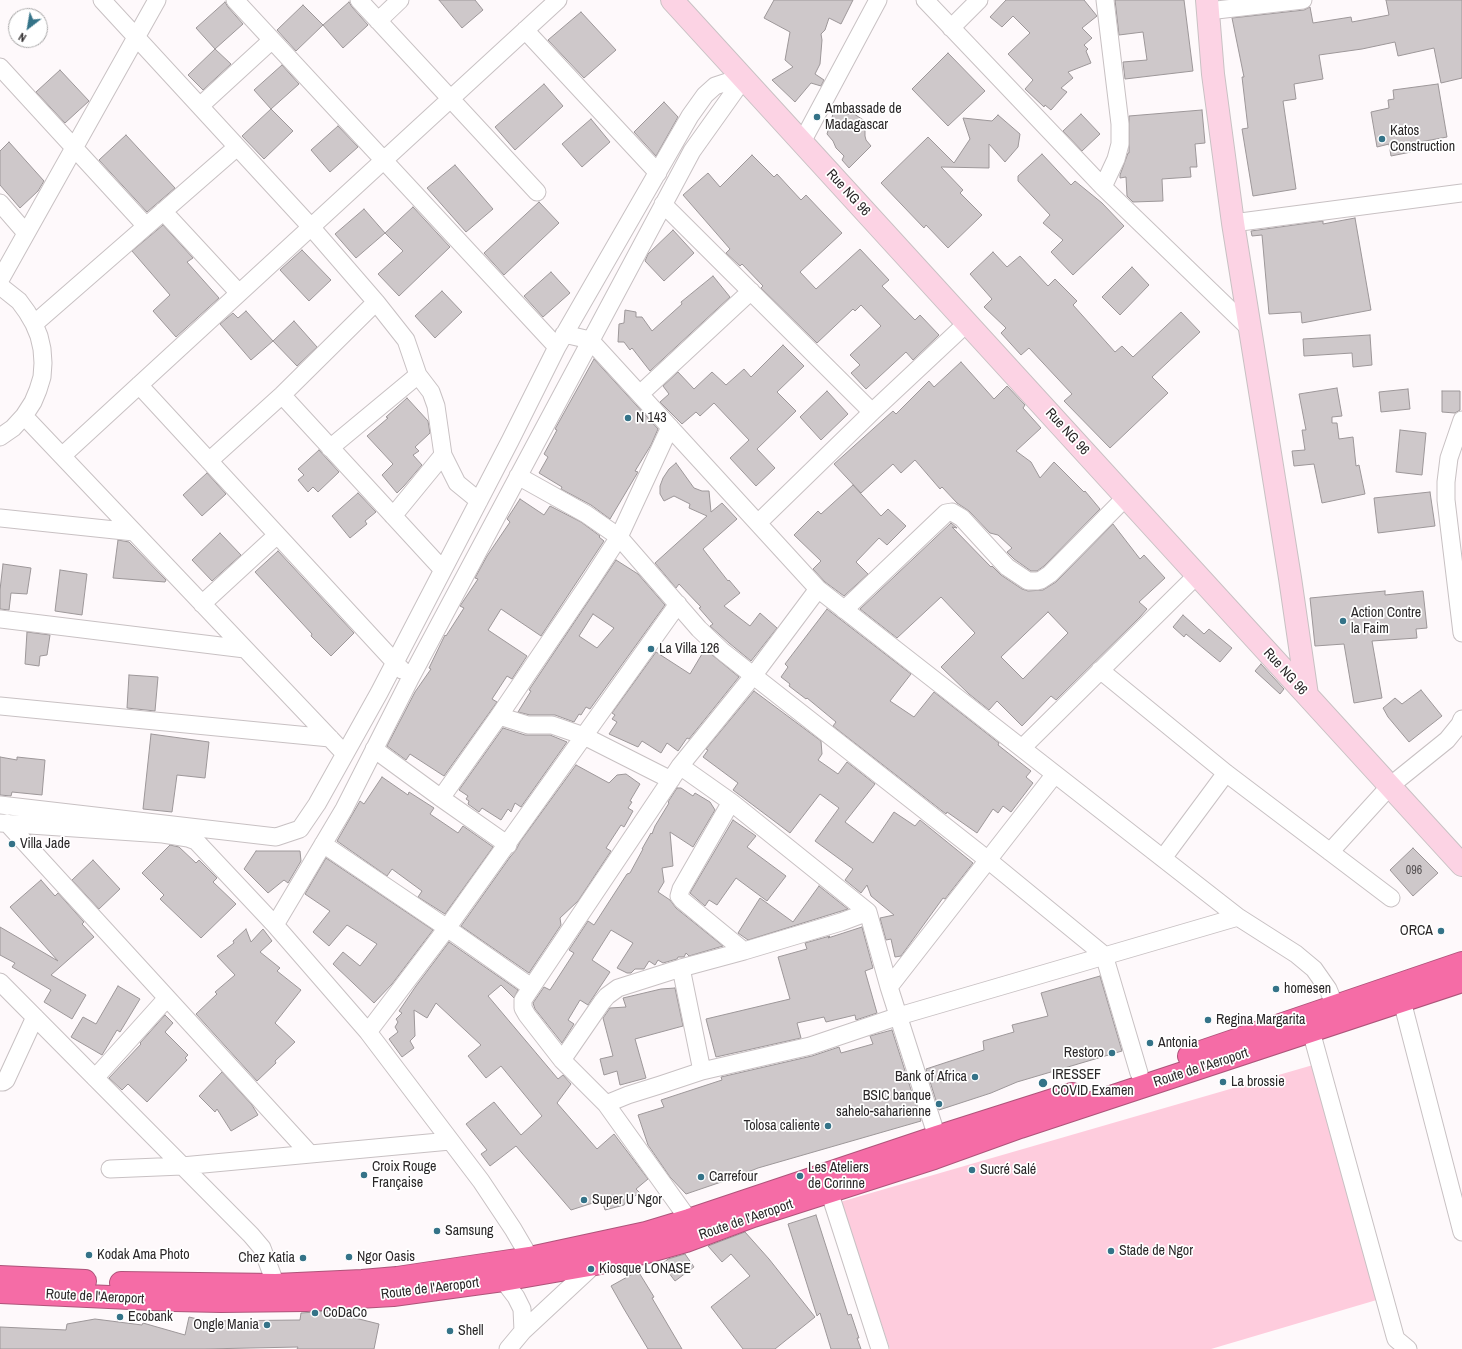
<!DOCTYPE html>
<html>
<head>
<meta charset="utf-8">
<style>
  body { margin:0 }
  #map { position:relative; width:1462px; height:1349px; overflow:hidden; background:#fef9fb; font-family:"Archivo Narrow",sans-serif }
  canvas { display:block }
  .north { position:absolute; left:8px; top:8px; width:40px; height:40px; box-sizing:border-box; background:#fff; border:1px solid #aaa9a9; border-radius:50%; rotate:211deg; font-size:11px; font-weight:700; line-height:16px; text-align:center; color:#2a2728 }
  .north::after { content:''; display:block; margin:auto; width:14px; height:18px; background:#347388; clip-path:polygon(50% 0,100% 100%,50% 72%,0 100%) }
</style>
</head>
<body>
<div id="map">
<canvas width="1462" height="1349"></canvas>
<div class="north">N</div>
</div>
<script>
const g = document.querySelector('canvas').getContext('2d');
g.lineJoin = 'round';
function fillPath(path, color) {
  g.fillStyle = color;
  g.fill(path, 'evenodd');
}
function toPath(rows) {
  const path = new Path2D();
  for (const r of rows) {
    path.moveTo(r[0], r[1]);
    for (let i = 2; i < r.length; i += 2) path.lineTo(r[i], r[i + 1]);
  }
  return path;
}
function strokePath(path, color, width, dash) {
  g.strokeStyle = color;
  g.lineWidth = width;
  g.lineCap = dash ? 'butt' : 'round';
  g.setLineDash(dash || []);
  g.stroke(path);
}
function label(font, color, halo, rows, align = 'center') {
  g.font = font + ' "Archivo Narrow",sans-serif';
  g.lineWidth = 3.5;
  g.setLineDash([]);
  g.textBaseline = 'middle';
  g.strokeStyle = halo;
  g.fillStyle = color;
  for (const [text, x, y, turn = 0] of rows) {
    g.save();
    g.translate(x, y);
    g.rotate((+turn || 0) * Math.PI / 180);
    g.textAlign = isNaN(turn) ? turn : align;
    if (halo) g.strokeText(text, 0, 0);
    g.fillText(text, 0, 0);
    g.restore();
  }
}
const green = toPath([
  [1313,1065,1380,1299,1211,1349,890,1349,840,1202]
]);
const building = toPath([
  [439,0,475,0,483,10,462,28,439,0],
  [774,0,853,0,841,24,829,18,825,30,821,34,822,40,820,64,815,74,824,80,821,86,811,83,795,102,772,80,793,67,785,60,790,32,764,18,774,0],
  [1006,0,1084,0,1097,16,1082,28,1092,38,1084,45,1088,49,1086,51,1091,63,1068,72,1073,78,1061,88,1067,92,1051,110,1045,105,1044,107,1025,89,1033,80,1008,54,1030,33,1013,16,1002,27,990,17,1006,0],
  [1115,0,1184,0,1193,71,1125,79,1123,62,1147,60,1143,32,1119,35,1115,0],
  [1386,0,1462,0,1462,78,1441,83,1434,48,1398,56,1395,42,1362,49,1319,55,1323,79,1294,84,1296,99,1283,101,1296,189,1253,196,1242,129,1248,128,1242,77,1244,77,1232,18,1304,10,1310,7,1313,23,1351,17,1352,22,1389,15,1386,0],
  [225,2,228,7,243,24,215,49,196,28,225,2],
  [349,2,352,7,368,25,343,48,323,25,349,2],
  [303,5,323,25,296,51,277,30,303,5],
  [581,12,616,50,584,78,548,40,581,12],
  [215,49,231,64,203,90,188,75,215,49],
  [948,53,985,91,948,126,912,89,948,53],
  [282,65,299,84,271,109,254,90,282,65],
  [60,70,89,101,65,123,36,92,60,70],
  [544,84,563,106,515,150,495,127,544,84],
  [1438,84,1447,137,1409,144,1411,152,1391,156,1389,144,1377,147,1371,112,1389,108,1388,100,1394,99,1393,90,1438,84],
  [664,102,678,117,656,156,634,132,664,102],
  [271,109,293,131,264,159,242,136,271,109],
  [1202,110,1205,143,1195,144,1197,167,1190,167,1191,177,1162,179,1163,201,1133,202,1127,196,1126,177,1120,178,1120,175,1128,153,1129,153,1129,116,1202,110],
  [833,114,854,114,865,121,865,136,866,140,871,146,849,168,842,160,844,156,836,148,833,141,827,134,833,114],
  [1081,114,1100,134,1082,151,1063,131,1081,114],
  [998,115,1020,134,1018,147,1005,162,989,144,989,168,941,167,963,190,960,193,982,215,948,248,926,225,924,228,881,183,928,137,954,163,970,139,963,118,992,121,998,115],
  [591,119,610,142,582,167,562,144,591,119],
  [338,126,358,147,330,172,311,150,338,126],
  [126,135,175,188,147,212,99,160,126,135],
  [9,142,44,181,38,191,20,208,0,185,0,151,9,142],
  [1042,154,1071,185,1075,181,1102,203,1124,226,1073,275,1051,252,1063,240,1043,223,1050,215,1018,181,1018,176,1042,154],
  [752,155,774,177,777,174,801,200,806,195,842,233,800,272,816,289,860,249,889,280,882,286,915,320,920,315,939,335,913,360,906,352,866,389,851,373,860,365,850,355,881,326,861,305,855,311,853,309,817,343,761,288,763,286,742,264,740,266,726,253,730,249,683,195,708,173,720,187,752,155],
  [455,165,493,209,466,232,427,188,455,165],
  [539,202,559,223,504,275,484,253,539,202],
  [413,207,450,247,399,296,378,274,403,251,385,233,413,207],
  [364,209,385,233,356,258,335,234,364,209],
  [1355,218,1371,310,1302,323,1301,312,1269,314,1262,235,1252,236,1251,231,1323,221,1323,224,1355,218],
  [163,225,193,258,187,262,219,298,176,337,153,311,170,295,132,251,163,225],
  [673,230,694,253,664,281,645,261,648,254,673,230],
  [302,250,331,280,309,301,280,270,302,250],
  [993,252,1007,267,1020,256,1048,286,1055,279,1077,301,1073,305,1115,352,1122,346,1133,357,1181,312,1200,332,1152,377,1168,393,1110,448,1064,401,1072,394,1029,348,1021,355,1001,333,1006,328,984,307,992,299,970,274,993,252],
  [1132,267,1149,285,1120,315,1102,297,1132,267],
  [551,272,570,293,543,317,524,296,551,272],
  [713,276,730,297,650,371,632,348,630,350,624,342,618,342,619,324,624,323,625,310,636,312,636,317,642,317,652,331,682,304,681,302,713,276],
  [442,291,462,312,435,338,415,316,442,291],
  [246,311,273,341,251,360,220,324,233,313,238,318,246,311],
  [294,321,317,347,297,366,273,341,294,321],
  [1370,335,1372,365,1353,367,1352,353,1304,356,1303,339,1370,335],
  [783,345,804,366,777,392,796,411,757,449,775,468,756,486,730,458,749,440,714,403,700,416,696,412,682,424,660,402,669,394,663,386,678,372,694,389,712,372,726,385,744,369,751,377,783,345],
  [594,359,658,429,651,445,635,471,638,472,610,519,591,505,561,489,562,487,539,473,548,457,544,454,557,430,555,429,594,359],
  [961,362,994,399,1007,386,1025,405,1023,408,1041,428,1016,451,1031,462,1040,478,1054,462,1084,492,1085,491,1100,509,1044,566,1037,571,1031,571,1014,559,1007,552,1012,548,998,535,990,533,969,511,957,503,942,487,940,489,915,460,901,473,893,464,861,493,834,464,893,411,896,414,929,381,934,387,961,362],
  [1337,388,1342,416,1332,417,1332,423,1337,423,1339,439,1353,437,1356,466,1359,465,1365,494,1322,503,1314,464,1294,466,1292,451,1305,450,1302,430,1306,430,1299,394,1337,388],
  [1408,389,1410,409,1381,412,1379,392,1408,389],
  [827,391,848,414,821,440,800,417,827,391],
  [1442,391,1460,391,1460,410,1455,413,1442,412,1442,391],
  [407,398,428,421,430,433,415,447,419,451,413,455,422,465,404,486,397,493,382,475,393,464,367,436,388,418,386,417,407,398],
  [1400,430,1426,433,1422,475,1396,472,1400,430],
  [319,450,339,472,318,492,313,487,308,492,298,480,304,475,298,469,319,450],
  [676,463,694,488,702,491,709,491,711,512,722,503,737,519,703,549,728,581,729,580,740,593,724,606,750,626,760,613,777,628,751,661,729,643,710,626,713,624,699,608,701,607,679,584,676,588,655,563,707,516,689,508,690,504,674,496,664,501,660,494,660,486,663,478,669,469,676,463],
  [207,473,226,494,202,516,183,495,207,473],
  [853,485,881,516,888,509,906,526,887,545,879,538,856,562,868,574,844,596,825,582,813,569,821,561,794,535,818,511,821,514,853,485],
  [1430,492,1435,526,1378,533,1374,498,1430,492],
  [358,493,376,512,365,521,367,524,350,538,332,516,358,493],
  [520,499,544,515,550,506,581,522,600,536,599,537,604,541,541,636,501,609,488,630,527,656,512,679,507,676,492,699,497,702,444,776,410,754,406,760,387,746,415,692,431,669,429,668,445,635,446,636,464,608,460,606,478,579,475,578,487,556,510,522,507,519,520,499],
  [951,523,957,528,952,527,991,567,992,566,1001,575,1022,589,1028,591,1043,590,1056,582,1113,524,1140,559,1144,555,1165,578,1139,602,1147,609,1140,617,1056,700,1051,696,1022,726,997,701,989,710,969,694,941,667,975,633,941,597,897,638,860,609,951,523],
  [1048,612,1068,633,1023,679,1001,657,1048,612],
  [220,533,241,555,212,581,192,560,220,533],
  [118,540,129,542,166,580,165,582,113,578,118,540],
  [278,551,354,633,331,656,311,636,312,634,255,572,278,551],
  [616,560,638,574,665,605,590,709,586,707,581,715,579,714,574,722,555,715,530,715,518,712,531,691,529,690,616,560],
  [593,614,614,628,597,648,579,636,593,614],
  [3,564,31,568,27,594,11,593,9,610,0,609,0,590,3,564],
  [60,570,87,574,82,615,55,611,60,570],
  [1385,591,1385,595,1423,591,1427,628,1416,629,1417,638,1372,641,1382,698,1354,703,1344,644,1315,646,1310,598,1385,591],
  [827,609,911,674,890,701,914,717,934,692,999,743,998,745,1031,771,1026,777,1033,783,1011,812,1003,806,998,813,993,809,977,833,947,812,946,814,833,726,836,722,807,698,806,699,789,686,790,684,781,677,788,667,785,664,827,609],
  [1183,615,1204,634,1209,629,1232,648,1220,662,1186,634,1184,637,1173,627,1183,615],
  [27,632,50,635,47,655,40,656,39,666,25,664,27,632],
  [705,649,739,677,689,739,687,738,678,751,667,743,661,753,642,741,638,747,609,734,617,722,612,719,615,715,612,713,656,652,690,674,705,649],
  [1261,664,1284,689,1280,694,1255,671,1261,664],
  [129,675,158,677,155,711,127,708,129,675],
  [1421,690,1442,716,1409,742,1388,717,1383,708,1395,698,1402,704,1421,690],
  [754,691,821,741,822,754,818,760,838,774,847,762,875,784,845,822,873,843,894,812,915,826,920,820,973,863,945,899,943,898,901,956,895,957,891,939,886,940,880,918,894,915,871,896,867,885,861,893,845,880,853,869,815,841,839,808,820,794,790,833,733,790,738,783,703,757,708,750,706,749,754,691],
  [503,728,525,735,550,735,567,742,521,807,515,803,511,812,508,809,501,820,482,808,479,812,468,804,469,801,466,799,468,796,459,790,503,728],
  [151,734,209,742,205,778,177,775,172,812,143,809,151,734],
  [0,757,17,760,17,757,45,760,42,795,12,792,11,796,0,795,0,757],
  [576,765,609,783,617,775,626,774,640,784,630,801,632,802,628,808,633,811,624,827,621,825,606,848,611,851,578,901,560,918,561,925,529,973,461,926,510,857,516,850,520,842,576,765],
  [382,777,408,795,409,792,434,808,430,814,458,833,463,826,493,847,445,914,418,897,422,891,392,869,387,876,337,841,360,801,364,804,382,777],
  [677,788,681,788,693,796,695,793,710,802,715,810,693,847,670,832,673,866,662,868,664,882,658,892,670,900,676,908,723,946,689,956,686,953,684,957,678,957,677,959,663,963,658,960,655,965,649,961,644,969,635,969,631,973,627,973,617,968,633,943,611,930,592,960,610,972,588,1005,580,1000,568,1020,574,1024,562,1043,535,1009,533,1003,544,987,550,990,574,953,569,950,588,921,594,925,627,874,630,873,643,849,642,849,651,833,652,834,655,826,669,803,668,802,677,788],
  [733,820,756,836,747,847,786,876,767,901,736,878,717,905,709,900,705,906,690,893,733,820],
  [170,845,179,847,196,863,199,860,217,878,213,882,236,904,201,938,160,899,164,895,142,873,170,845],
  [1413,848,1438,873,1413,896,1390,870,1413,848],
  [256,851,300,851,301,861,288,883,284,880,268,893,244,869,256,851],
  [326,858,433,930,392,984,374,1003,333,964,343,952,360,966,377,944,347,925,329,946,313,932,330,911,305,894,326,858],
  [93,860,120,889,99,909,72,880,93,860],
  [41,880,55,896,58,893,84,922,82,924,94,937,51,975,86,995,72,1019,44,1002,51,990,12,967,15,963,0,955,0,927,58,961,10,907,41,880],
  [819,886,848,909,748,940,738,933,760,898,793,922,819,886],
  [862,927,873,968,865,971,877,1013,856,1020,855,1015,826,1022,824,1017,797,1023,801,1038,716,1057,706,1019,790,999,778,957,807,949,805,943,830,936,828,938,862,927],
  [246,929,251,942,263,929,272,941,260,952,280,968,277,971,301,990,275,1023,295,1042,275,1061,276,1063,257,1081,196,1014,217,994,215,992,235,975,217,956,234,943,233,941,246,929],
  [449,942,518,990,514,998,501,985,488,996,558,1079,563,1075,571,1084,557,1103,597,1149,614,1134,648,1179,636,1189,640,1193,626,1201,624,1205,605,1210,602,1200,571,1210,516,1146,490,1166,481,1154,487,1150,466,1124,494,1102,521,1135,542,1116,501,1066,486,1078,468,1056,481,1045,436,1003,427,1018,414,1010,415,1036,410,1041,414,1048,402,1057,389,1039,398,1032,395,1027,398,1022,396,1019,402,1013,399,1011,416,986,449,942],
  [1100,976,1122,1051,1017,1082,991,1093,939,1110,926,1069,984,1050,983,1041,1014,1032,1012,1025,1048,1016,1041,993,1100,976],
  [118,986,140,999,120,1032,117,1030,102,1055,71,1037,83,1017,96,1024,118,986],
  [675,988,683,1026,635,1039,646,1078,620,1085,617,1071,604,1075,600,1059,613,1056,603,1018,610,1008,626,1007,623,998,661,989,675,988],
  [165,1015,173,1023,165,1032,188,1055,185,1058,187,1060,147,1102,128,1084,122,1090,109,1078,141,1044,140,1043,165,1015],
  [892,1030,921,1121,758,1168,730,1179,686,1194,670,1177,648,1145,638,1115,664,1107,661,1100,722,1080,721,1077,812,1056,839,1047,841,1053,873,1044,870,1036,892,1030],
  [222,1072,252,1105,258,1115,231,1131,217,1109,215,1112,199,1096,222,1072],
  [816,1215,848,1315,851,1314,859,1338,857,1338,861,1349,831,1349,820,1313,817,1316,788,1224,816,1215],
  [745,1232,769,1259,815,1317,775,1349,743,1349,711,1307,750,1276,731,1254,722,1262,708,1246,745,1232],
  [685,1254,694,1267,675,1281,662,1264,668,1259,685,1254],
  [638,1271,654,1297,652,1298,682,1349,648,1349,624,1309,611,1286,638,1271],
  [344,1310,343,1315,379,1324,374,1349,297,1349,298,1347,204,1349,0,1349,0,1327,66,1330,67,1324,95,1319,142,1325,143,1323,185,1335,189,1317,206,1321,300,1320,301,1313,344,1310]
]);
const street = toPath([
  [102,0,311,227,376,302,406,340,418,375,431,392,436,406,443,455,457,483,479,501],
  [235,0,557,347],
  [359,0,537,192],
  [925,0,1103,187,1250,329],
  [1208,11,1303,0],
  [378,21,400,0],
  [951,28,979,0],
  [525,30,658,173],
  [0,67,146,226],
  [200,106,272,40],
  [802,142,878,0],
  [1103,187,1116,159,1120,144,1120,124,1105,0],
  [0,203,26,233],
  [663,204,872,412],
  [163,211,239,293],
  [1233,223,1462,193],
  [0,280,157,0],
  [0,286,19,301,27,312,34,324,39,336,42,349,43,363,42,377,38,390,33,402,24,416,13,428,0,437],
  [34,324,237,147],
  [564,334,590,340,818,589,1238,917,1296,954,1314,969,1328,989,1335,1006],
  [139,385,402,670],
  [640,394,751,291],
  [282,395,443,570],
  [24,416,345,754],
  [1462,420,1449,458,1446,482,1446,500,1462,633],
  [330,448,418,375],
  [62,456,558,0],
  [209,461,282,395,376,302],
  [518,476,586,514,619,537,699,629,722,651,988,860,1104,955,1139,1073],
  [393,516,443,455],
  [0,518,134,532],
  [758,523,872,412,967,323],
  [202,604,277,535],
  [844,610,946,513,952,512,962,518,1007,567,1028,581,1037,581,1041,580,1050,574,1126,497],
  [0,619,245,649],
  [1100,670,1226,773,1391,898],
  [0,706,330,738],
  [499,716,528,725,552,725,584,736,671,780],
  [1022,748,1197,575],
  [374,749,441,798,508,845],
  [680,766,731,802,868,912,889,987,937,1137],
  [441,798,499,716,591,580,619,537,670,427],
  [731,802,681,889,679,896,682,900,744,951],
  [0,805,276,837,300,829,317,804,379,693,510,441,557,347,690,116,705,95,715,86,730,81,740,84],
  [0,823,163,834,188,838,196,841,275,925,368,1032,481,1181,513,1229,530,1258],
  [7,823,310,1154],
  [323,844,447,928,531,987],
  [1330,852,1390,786,1447,740,1460,724,1462,719],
  [1163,858,1226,773],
  [275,925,344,809,410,679,692,151,744,78],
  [681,968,702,1071],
  [0,982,251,1235,262,1248,276,1285],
  [889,987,1055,774],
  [1402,1001,1462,1232],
  [1311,1031,1395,1336,1396,1339,1408,1349],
  [368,1032,447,928,678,604],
  [562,1060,602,1002,607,996,618,988,681,968,744,951,841,922,868,912],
  [95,1078,167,998],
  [0,1082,3,1082,6,1080,35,1017],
  [606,1104,628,1095,660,1085,702,1071,810,1046,899,1016,1238,917],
  [110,1169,182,1166,450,1141],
  [829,1191,880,1349],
  [689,1220,606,1104,562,1060,527,1015,523,1008,523,1000,680,766,753,676,818,589],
  [503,1280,516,1297,522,1309,523,1331],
  [508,1349,523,1331,595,1264]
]);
const secondary = toPath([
  [672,0,1462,865],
  [1207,0,1213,74,1233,223,1290,578,1307,695]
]);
const highway = toPath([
  [1189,1056,1462,963],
  [0,1277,85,1281],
  [121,1283,276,1285,362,1281,397,1278,530,1258,646,1233,689,1220,937,1137,1072,1094],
  [0,1292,174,1300,221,1301,306,1300,393,1295,503,1280,595,1264,647,1252,686,1241,753,1216,934,1158,1020,1127,1462,981]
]);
const markers = [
  [817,117,4,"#347388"],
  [1382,139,4,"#347388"],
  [628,418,4,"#347388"],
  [1343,621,4,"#347388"],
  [651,649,4,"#347388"],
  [12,844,4,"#347388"],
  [1441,931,4,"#347388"],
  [1276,989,4,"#347388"],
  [1208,1020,4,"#347388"],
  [1150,1043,4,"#347388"],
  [1112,1053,4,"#347388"],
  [975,1077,4,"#347388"],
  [1223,1082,4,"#347388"],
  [1043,1083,5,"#347388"],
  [939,1104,4,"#347388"],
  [828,1126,4,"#347388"],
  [972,1170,4,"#347388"],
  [364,1175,4,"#347388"],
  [800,1176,4,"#347388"],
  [701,1177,4,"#347388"],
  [584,1200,4,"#347388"],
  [437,1231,4,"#347388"],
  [1111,1251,4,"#347388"],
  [89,1255,4,"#347388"],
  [349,1257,4,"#347388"],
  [303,1258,4,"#347388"],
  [591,1269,4,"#347388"],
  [315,1313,4,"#347388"],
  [120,1317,4,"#347388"],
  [267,1325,4,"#347388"],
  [450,1331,4,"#347388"]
];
const numberNames = [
  ["096",1414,871]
];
const poiNames = [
  ["Ambassade de",825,109],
  ["Madagascar",825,125],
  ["Katos",1390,131],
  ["Construction",1390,147],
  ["N 143",636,418],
  ["Action Contre",1351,613],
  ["la Faim",1351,629],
  ["La Villa 126",659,649],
  ["Villa Jade",20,844],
  ["ORCA",1433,931,"right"],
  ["homesen",1284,989],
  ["Regina Margarita",1216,1020],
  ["Antonia",1158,1043],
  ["Restoro",1104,1053,"right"],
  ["IRESSEF",1052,1075],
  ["COVID Examen",1052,1091],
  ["Bank of Africa",967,1077,"right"],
  ["La brossie",1231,1082],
  ["BSIC banque",931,1096,"right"],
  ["sahelo-saharienne",931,1112,"right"],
  ["Tolosa caliente",820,1126,"right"],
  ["Croix Rouge",372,1167],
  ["Française",372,1183],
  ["Les Ateliers",808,1168],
  ["de Corinne",808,1184],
  ["Sucré Salé",980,1170],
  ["Carrefour",709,1177],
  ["Super U Ngor",592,1200],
  ["Samsung",445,1231],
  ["Stade de Ngor",1119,1251],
  ["Kodak Ama Photo",97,1255],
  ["Ngor Oasis",357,1257],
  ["Chez Katia",295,1258,"right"],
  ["Kiosque LONASE",599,1269],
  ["CoDaCo",323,1313],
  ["Ecobank",128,1317],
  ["Ongle Mania",259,1325,"right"],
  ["Shell",458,1331]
];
const streetNames = [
  ["Rue NG 96",848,193,48],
  ["Rue NG 96",1067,432,48],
  ["Rue NG 96",1285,672,48],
  ["Route de l'Aeroport",1201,1068,-18],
  ["Route de l'Aeroport",746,1220,-19],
  ["Route de l'Aeroport",430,1289,-7],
  ["Route de l'Aeroport",95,1297,3]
];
fillPath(green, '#feccdd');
fillPath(building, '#cec8ca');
strokePath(building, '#9d9799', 1);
strokePath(street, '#c8c1c3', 19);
strokePath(secondary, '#c8c1c3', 24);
strokePath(highway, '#ae547a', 24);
strokePath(street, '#fff', 17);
strokePath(secondary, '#fcd3e4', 22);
strokePath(highway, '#f56ca6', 22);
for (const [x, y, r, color] of markers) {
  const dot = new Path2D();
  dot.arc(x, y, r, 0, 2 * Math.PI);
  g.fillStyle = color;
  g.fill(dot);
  strokePath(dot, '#fff', 1.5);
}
label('12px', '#534f50', null, numberNames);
label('14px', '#2a2728', '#fff', poiNames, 'left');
label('14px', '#2a2728', '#fff', streetNames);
</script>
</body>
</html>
